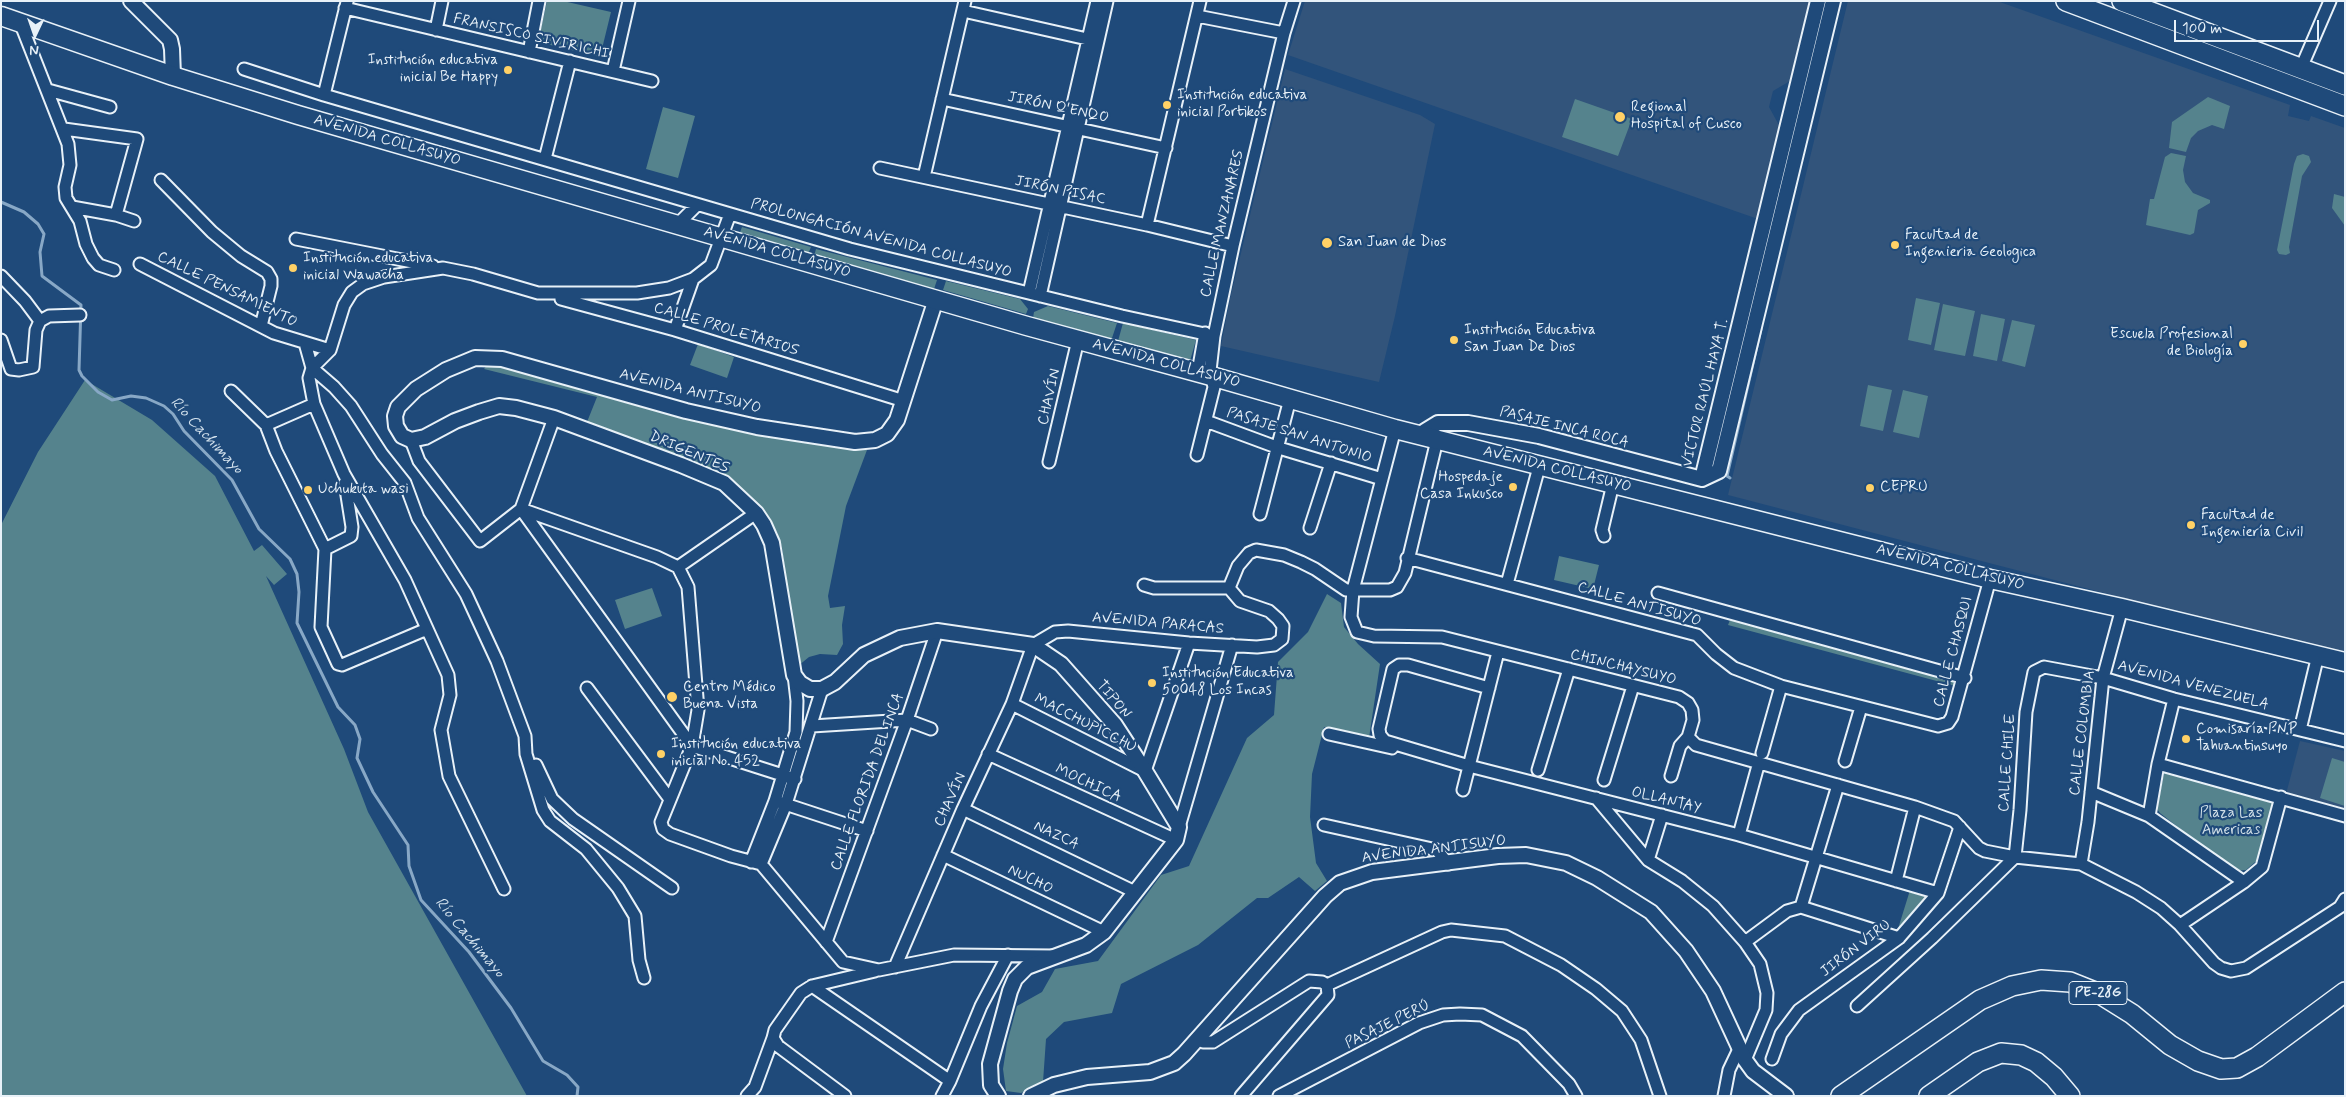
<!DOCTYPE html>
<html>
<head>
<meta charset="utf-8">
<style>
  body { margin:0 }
  #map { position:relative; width:2346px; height:1097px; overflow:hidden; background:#1f4a7a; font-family:Mynerve,sans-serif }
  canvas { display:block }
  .frame { position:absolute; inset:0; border:2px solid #e8f1f8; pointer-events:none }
  .north { position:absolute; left:10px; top:10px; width:50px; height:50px; -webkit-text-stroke:4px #1f4a7a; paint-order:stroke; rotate:183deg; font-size:14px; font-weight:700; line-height:20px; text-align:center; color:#e8f1f8 }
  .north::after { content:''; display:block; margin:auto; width:18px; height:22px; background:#e8f1f8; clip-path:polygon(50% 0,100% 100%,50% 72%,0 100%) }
  .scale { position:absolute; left:2174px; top:20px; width:145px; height:22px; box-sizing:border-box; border:2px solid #e8f1f8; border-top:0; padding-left:6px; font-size:15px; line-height:18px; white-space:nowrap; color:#e8f1f8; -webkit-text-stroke:4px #1f4a7a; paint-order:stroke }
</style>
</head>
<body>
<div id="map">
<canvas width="2346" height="1097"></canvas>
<div class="frame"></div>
<div class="north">N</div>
<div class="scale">100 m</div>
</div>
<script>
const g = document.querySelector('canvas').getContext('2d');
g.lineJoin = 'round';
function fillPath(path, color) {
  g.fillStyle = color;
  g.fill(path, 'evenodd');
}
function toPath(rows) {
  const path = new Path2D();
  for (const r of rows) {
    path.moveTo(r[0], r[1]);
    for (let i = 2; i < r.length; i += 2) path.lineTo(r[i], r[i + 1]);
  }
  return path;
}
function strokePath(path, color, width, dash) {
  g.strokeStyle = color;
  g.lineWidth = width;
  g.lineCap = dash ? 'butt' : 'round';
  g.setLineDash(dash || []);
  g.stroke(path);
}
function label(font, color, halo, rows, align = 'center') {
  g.font = font + ' Mynerve,sans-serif';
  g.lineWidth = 4.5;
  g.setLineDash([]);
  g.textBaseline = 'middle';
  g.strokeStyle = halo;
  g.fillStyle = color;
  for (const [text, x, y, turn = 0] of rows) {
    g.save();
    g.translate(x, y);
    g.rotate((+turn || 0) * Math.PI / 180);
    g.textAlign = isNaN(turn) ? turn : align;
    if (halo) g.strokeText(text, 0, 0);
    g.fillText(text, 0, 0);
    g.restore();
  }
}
const built = toPath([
  [1305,1,1809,1,1790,81,1773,91,1769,107,1780,127,1758,219,1288,55],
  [1848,1,1997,1,2290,105,2288,116,2309,121,2311,116,2345,128,2345,654,2162,608,1728,495],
  [1285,69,1420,115,1435,124,1395,316,1379,382,1221,346,1230,299],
  [2300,741,2345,751,2345,812,2286,794]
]);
const green = toPath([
  [547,1,563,1,611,12,600,57,538,42],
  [2208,97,2230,106,2224,129,2212,125,2198,131,2191,138,2186,152,2169,148,2172,122],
  [1575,99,1632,119,1618,156,1562,137],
  [663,107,695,116,678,178,646,169],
  [2171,153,2186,156,2183,170,2185,182,2193,193,2210,200,2210,203,2198,210,2194,233,2190,235,2146,225,2150,199,2154,199,2165,157],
  [2303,154,2309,156,2311,162,2302,176,2289,247,2290,253,2286,255,2279,254,2277,250,2294,164,2297,156],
  [2334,194,2345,197,2345,226,2332,208],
  [742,227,811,247,808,254,739,235],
  [816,249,937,280,934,289,814,256],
  [946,281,1020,299,1028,309,1026,314,943,290],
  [1916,298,1940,303,1931,345,1908,340],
  [1943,304,1975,311,1965,356,1934,350],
  [1048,306,1117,323,1111,341,1033,318,1034,312],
  [1981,314,2005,319,1997,361,1973,356],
  [2012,320,2035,325,2025,367,2002,361],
  [1123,323,1196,340,1190,361,1118,341],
  [698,344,734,357,727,378,690,365],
  [488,364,497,364,734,427,867,450,846,506,828,596,830,608,845,606,842,625,843,644,837,655,820,654,809,657,798,666,782,548,777,532,752,499,727,478,696,462,570,423,587,422,597,397,484,369],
  [85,380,152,420,215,476,254,551,262,545,287,574,274,585,266,576,344,749,368,812,527,1096,1,1096,1,525,38,452],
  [1868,385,1892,390,1883,431,1860,426],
  [1903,390,1928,396,1919,438,1893,432],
  [1559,556,1599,565,1593,589,1554,580],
  [652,588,662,616,625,629,615,600],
  [1327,594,1341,603,1344,627,1358,644,1380,664,1369,738,1324,727,1312,774,1310,817,1316,863,1327,881,1315,891,1299,877,1268,898,1257,898,1198,945,1121,984,1112,1013,1064,1022,1046,1039,1043,1082,1021,1093,1006,1091,1003,1069,1007,1043,1017,1006,1042,992,1055,969,1098,961,1161,875,1189,866,1247,738,1274,715,1278,662,1308,632],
  [1730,620,1960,683,1959,687,1728,625],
  [2332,758,2345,762,2345,806,2320,798],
  [2170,768,2273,796,2276,806,2261,857,2246,870,2234,871,2160,813,2157,809,2164,773],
  [1911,887,1931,895,1897,932]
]);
const stream = toPath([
  [1794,189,1840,1],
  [1,202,24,212,38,224,44,234,40,252,42,276,81,305,79,370,82,376,98,392,112,400,131,396,146,398,164,406,173,414,184,431,232,480,259,529,290,559,297,574,299,592,297,623,338,707,355,725,360,739,357,758,373,792,408,845,409,866,421,900,469,952,511,1008,543,1061,567,1075,578,1087,577,1096],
  [1730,478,1727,476,1761,329]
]);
const minor = toPath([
  [345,8,652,81],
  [963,11,1096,41],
  [1197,16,1284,33],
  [20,22,68,144,70,165,65,187,66,198,80,221,86,244,93,258,99,265,114,270],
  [436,30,442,1],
  [529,52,539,1],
  [2301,68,2330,1],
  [244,69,324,95,850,249,1122,316,1214,336],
  [613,71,629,1],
  [48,90,110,107],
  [324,95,347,2],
  [942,99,1166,148],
  [64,129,137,139,116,215],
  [545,159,570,61],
  [880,168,1147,225,1233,246],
  [924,177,965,1],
  [161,180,212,232,241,256,267,272,271,279,271,286,261,326],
  [72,207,116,215,134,221],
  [677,225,697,205],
  [1147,225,1200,1],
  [296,239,433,266],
  [140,264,274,333,330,350],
  [1,276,25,301,40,321],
  [1029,293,1097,1],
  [1040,296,1107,1],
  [561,299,675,330,904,401],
  [675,330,693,279],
  [1,340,11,369,19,370,33,367,36,330,40,321,49,316,80,315],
  [305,343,312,368,334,387,351,406,382,454,405,483,418,518,466,594,497,661,525,736,526,754,543,810,550,821,586,849,618,888,635,916,639,960,644,978],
  [330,350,312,368,309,378,314,404,344,474,405,580,448,675,450,695,441,730,449,776,504,889],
  [330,350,344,305,352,292,363,284,384,277,443,268,473,274,538,293,637,293,669,288,693,279,711,265,730,214],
  [1198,372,1205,333],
  [231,391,266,425,314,404],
  [1206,421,1279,448,1382,479],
  [266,425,276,451,325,549,321,627,338,664,342,665,427,629],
  [1395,429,1353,590,1351,617,1357,632,1374,636,1442,637,1679,697,1688,703,1692,710,1693,720,1688,737,1696,745,1915,807,1954,821,1979,848,1985,851,2015,857,2081,864,2136,892,2161,908,2180,925,2214,963,2221,968,2231,971,2246,968,2340,907,2345,899],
  [411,440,419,461,480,541,521,509,554,418],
  [1197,455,1214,387,1210,371,1214,336,1233,246,1284,33,1294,1],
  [1049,462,1078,340],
  [521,509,657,557,678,567,688,587,698,710,692,746,661,822,663,829,670,834,731,856,761,864],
  [521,509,692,746,795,779],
  [1260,514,1290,399],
  [1310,528,1331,463],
  [1604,536,1602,530,1613,484],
  [325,549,351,536,352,527,345,483],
  [1407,558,1697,635,1716,654,1734,668,1781,686,1938,726,1948,723,1952,717,1990,579],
  [678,567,756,513],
  [1507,584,1539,467],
  [1144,585,1154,588,1229,588],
  [1658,593,1965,678],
  [587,688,669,798],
  [1489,688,1408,665,1399,665,1393,669,1379,729,1380,735,1385,741,1469,766,1739,835,1938,893],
  [1012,704,1145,771,1189,643],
  [812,726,907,720,931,729],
  [2300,730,2318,655],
  [1329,734,1392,748],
  [1762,753,1781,686],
  [988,754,1176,840],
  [1845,761,1861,707],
  [2158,764,2345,816],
  [536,765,552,799,573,819,672,888],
  [1538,770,1569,669],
  [1671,776,1680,746,1688,737],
  [1604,780,1633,686],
  [1463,790,1498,652],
  [2091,792,2149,816,2244,882],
  [1596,798,1648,860,1682,881,1713,906,1745,942,1760,964,1767,993,1766,1010,1745,1060],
  [779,802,867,831],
  [963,809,1135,892],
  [2149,816,2158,764,2174,699],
  [1324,825,1437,850,1448,864],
  [1179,827,1232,645],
  [1739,835,1759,762],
  [943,855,1104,932],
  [2015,857,2020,810,2026,712,2034,672,2044,667,2103,678,2174,699,2345,741],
  [1648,860,1662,815],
  [751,862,775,801,796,732,797,701,794,675],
  [761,864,843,962,879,970,954,955,1054,956],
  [761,864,786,804,822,689],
  [2081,864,2088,822,2103,678,2122,608],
  [1896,881,1915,807],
  [1801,907,1899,938],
  [2180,925,2244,882,2262,867,2281,797],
  [826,942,907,720,937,631],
  [1745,942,1787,911,1801,907,1838,785],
  [895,967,963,809,1012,704,1033,645,1055,632,1068,631,1189,643,1257,647,1274,645,1282,639,1283,626,1278,619,1269,611,1240,601,1229,588,1238,566,1249,553,1256,550,1284,555,1301,562,1315,569,1346,590,1390,590,1397,587,1405,573,1437,440],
  [1327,985,1442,932,1451,930,1505,936,1561,965,1596,989,1622,1011,1641,1040,1660,1096],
  [812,986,950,1081],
  [1857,1006,1932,938,2015,857],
  [1199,1037,1203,1042,1213,1042,1309,981,1322,982,1327,985,1328,995,1241,1096],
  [1772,1059,1781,1034,1799,1010,1899,938,1938,893,1960,827],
  [747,1096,755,1087,773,1038],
  [845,1096,778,1046,773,1038,775,1030,801,993,812,986,875,971],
  [942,1096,950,1081,981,1006,1008,955],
  [1279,1096,1419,1023,1443,1015,1460,1014,1482,1015,1522,1036,1569,1084,1576,1096],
  [1724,1096,1729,1070,1739,1049]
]);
const tertiary = toPath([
  [131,1,170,40,172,49,173,76],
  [936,299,897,420,887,434,875,440,855,442,757,427,686,411,502,359,475,358,446,370,416,389,398,407,395,416,396,426,402,436,411,440,425,437,455,421,479,412,499,406,516,408,554,418,681,465,724,483,756,513,764,525,772,543,794,675,800,683,810,689,822,689,835,682,864,655,900,638,937,631,1033,645,1061,664,1115,725,1145,771,1179,827,1176,840,1104,932,1086,945,1027,967,1015,979,1010,991,990,1064,991,1085,998,1096],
  [1422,436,1425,431,1438,423,1468,423,1539,436,1702,479],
  [1702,479,1719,471,1833,1],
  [1702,479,1818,1],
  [1031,1096,1054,1085,1087,1077,1150,1072,1174,1063,1184,1054,1325,896,1340,883,1372,872,1498,856,1526,855,1566,863,1597,878,1651,912,1686,951,1713,991,1745,1060,1753,1071,1786,1096]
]);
const primary = toPath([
  [1,16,173,76,298,115,1027,326,1211,376,1395,429,1990,579,2122,608,2345,662]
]);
const trunk = toPath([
  [2066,1,2345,106],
  [2122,1,2345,85],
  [1841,1096,1980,1000,2012,986,2041,980,2070,982,2100,994,2132,1014,2170,1045,2198,1061,2221,1069,2237,1068,2257,1057,2345,992],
  [1929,1096,1978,1062,2001,1053,2021,1055,2036,1062,2054,1077,2070,1096]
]);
const markers = [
  [508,70,5,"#ffd166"],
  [1167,105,5,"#ffd166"],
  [1620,117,6,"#ffd166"],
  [1327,243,6,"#ffd166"],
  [1895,245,5,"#ffd166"],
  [293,268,5,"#ffd166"],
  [1454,340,5,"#ffd166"],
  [2243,344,5,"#ffd166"],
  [1513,487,5,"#ffd166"],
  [1870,488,5,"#ffd166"],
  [308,490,5,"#ffd166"],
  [2191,525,5,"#ffd166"],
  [1152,683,5,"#ffd166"],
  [672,697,6,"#ffd166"],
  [2186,739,5,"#ffd166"],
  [661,754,5,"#ffd166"]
];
const shields = [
  [2098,993,58]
];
const shieldNames = [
  ["PE-28G",2098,993]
];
const streetNames = [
  ["FRANSISCO SIVIRICHI",531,37,13],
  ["JIRÓN Q'ENQO",1058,108,12],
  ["AVENIDA COLLASUYO",387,141,16],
  ["JIRÓN PISAC",1060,191,12],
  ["CALLE MANZANARES",1223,224,-77],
  ["PROLONGACIÓN AVENIDA COLLASUYO",881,239,15],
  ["AVENIDA COLLASUYO",777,253,16],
  ["CALLE PENSAMIENTO",227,290,26],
  ["CALLE PROLETARIOS",726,330,17],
  ["AVENIDA COLLASUYO",1166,364,15],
  ["AVENIDA ANTISUYO",690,392,14],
  ["VICTOR RAÚL HAYA T.",1706,393,-76],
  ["CHAVÍN",1050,397,-77],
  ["PASAJE INCA ROCA",1564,428,14],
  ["PASAJE SAN ANTONIO",1299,436,18],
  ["DRIGENTES",689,453,23],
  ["AVENIDA COLLASUYO",1557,470,14],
  ["AVENIDA COLLASUYO",1950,568,14],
  ["CALLE ANTISUYO",1639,605,16],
  ["AVENIDA PARACAS",1158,624,5],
  ["CALLE CHASQUI",1954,652,-75],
  ["CHINCHAYSUYO",1623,668,14],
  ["AVENIDA VENEZUELA",2193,686,15],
  ["TIPON",1113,700,50],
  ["MACCHUPICCHU",1085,724,27],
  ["CALLE COLOMBIA",2083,733,-83],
  ["CALLE CHILE",2008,763,-86],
  ["CALLE FLORIDA DEL INCA",868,782,-70],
  ["MOCHICA",1088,784,25],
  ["CHAVÍN",951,800,-66],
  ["OLLANTAY",1666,801,14],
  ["NAZCA",1056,836,25],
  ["AVENIDA ANTISUYO",1434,850,-7],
  ["NUCHO",1030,880,26],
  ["JIRÓN VIRU",1856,949,-37],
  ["PASAJE PERÚ",1388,1025,-26]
];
const poiNames = [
  ["Institución educativa",498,61,"right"],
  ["inicial Be Happy",498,78,"right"],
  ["Institución educativa",1177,96],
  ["inicial Portikos",1177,113],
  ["Regional",1631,108],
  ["Hospital of Cusco",1631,125],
  ["Facultad de",1905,236],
  ["Ingenieria Geologica",1905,253],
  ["San Juan de Dios",1338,243],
  ["Institución educativa",303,259],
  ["inicial Wawacha",303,276],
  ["Institución Educativa",1464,331],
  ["San Juan De Dios",1464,348],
  ["Escuela Profesional",2233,335,"right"],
  ["de Biología",2233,352,"right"],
  ["Hospedaje",1503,478,"right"],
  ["Casa Inkusco",1503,495,"right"],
  ["CEPRU",1880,488],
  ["Uchukuta wasi",318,490],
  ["Facultad de",2201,516],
  ["Ingeniería Civil",2201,533],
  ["Institución Educativa",1162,674],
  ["50048 Los Incas",1162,691],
  ["Centro Médico",683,688],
  ["Buena Vista",683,705],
  ["Comisaría PNP",2196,730],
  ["Tahuantinsuyo",2196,747],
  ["Institución educativa",671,745],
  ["inicial No. 452",671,762]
];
const parkNames = [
  ["Plaza Las",2231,814],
  ["Americas",2231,831]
];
const waterNames = [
  ["Río Cachimayo",206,436,47],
  ["Río Cachimayo",469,938,50]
];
fillPath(built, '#32547b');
fillPath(green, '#55838d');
strokePath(stream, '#88a8c6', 3);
strokePath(minor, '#e8f1f8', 15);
strokePath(tertiary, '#e8f1f8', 18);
strokePath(primary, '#e8f1f8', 21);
strokePath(trunk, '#e8f1f8', 22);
strokePath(minor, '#1f4a7a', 11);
strokePath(tertiary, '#1f4a7a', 14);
strokePath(primary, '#1f4a7a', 18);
strokePath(trunk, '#1f4a7a', 19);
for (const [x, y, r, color] of markers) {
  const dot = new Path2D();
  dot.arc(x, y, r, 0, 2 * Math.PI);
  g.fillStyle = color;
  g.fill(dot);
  strokePath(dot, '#1f4a7a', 2);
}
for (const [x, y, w] of shields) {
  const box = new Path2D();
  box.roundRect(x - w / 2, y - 11.5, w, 23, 4);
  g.fillStyle = '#1f4a7a';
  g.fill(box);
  strokePath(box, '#e8f1f8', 1);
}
label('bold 14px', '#e8f1f8', null, shieldNames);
label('15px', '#e8f1f8', '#1f4a7a', streetNames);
label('15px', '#e8f1f8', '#1f4a7a', poiNames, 'left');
label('15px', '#d2e0e8', '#1f4a7a', parkNames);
label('italic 16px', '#d0dfeb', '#1f4a7a', waterNames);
</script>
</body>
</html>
